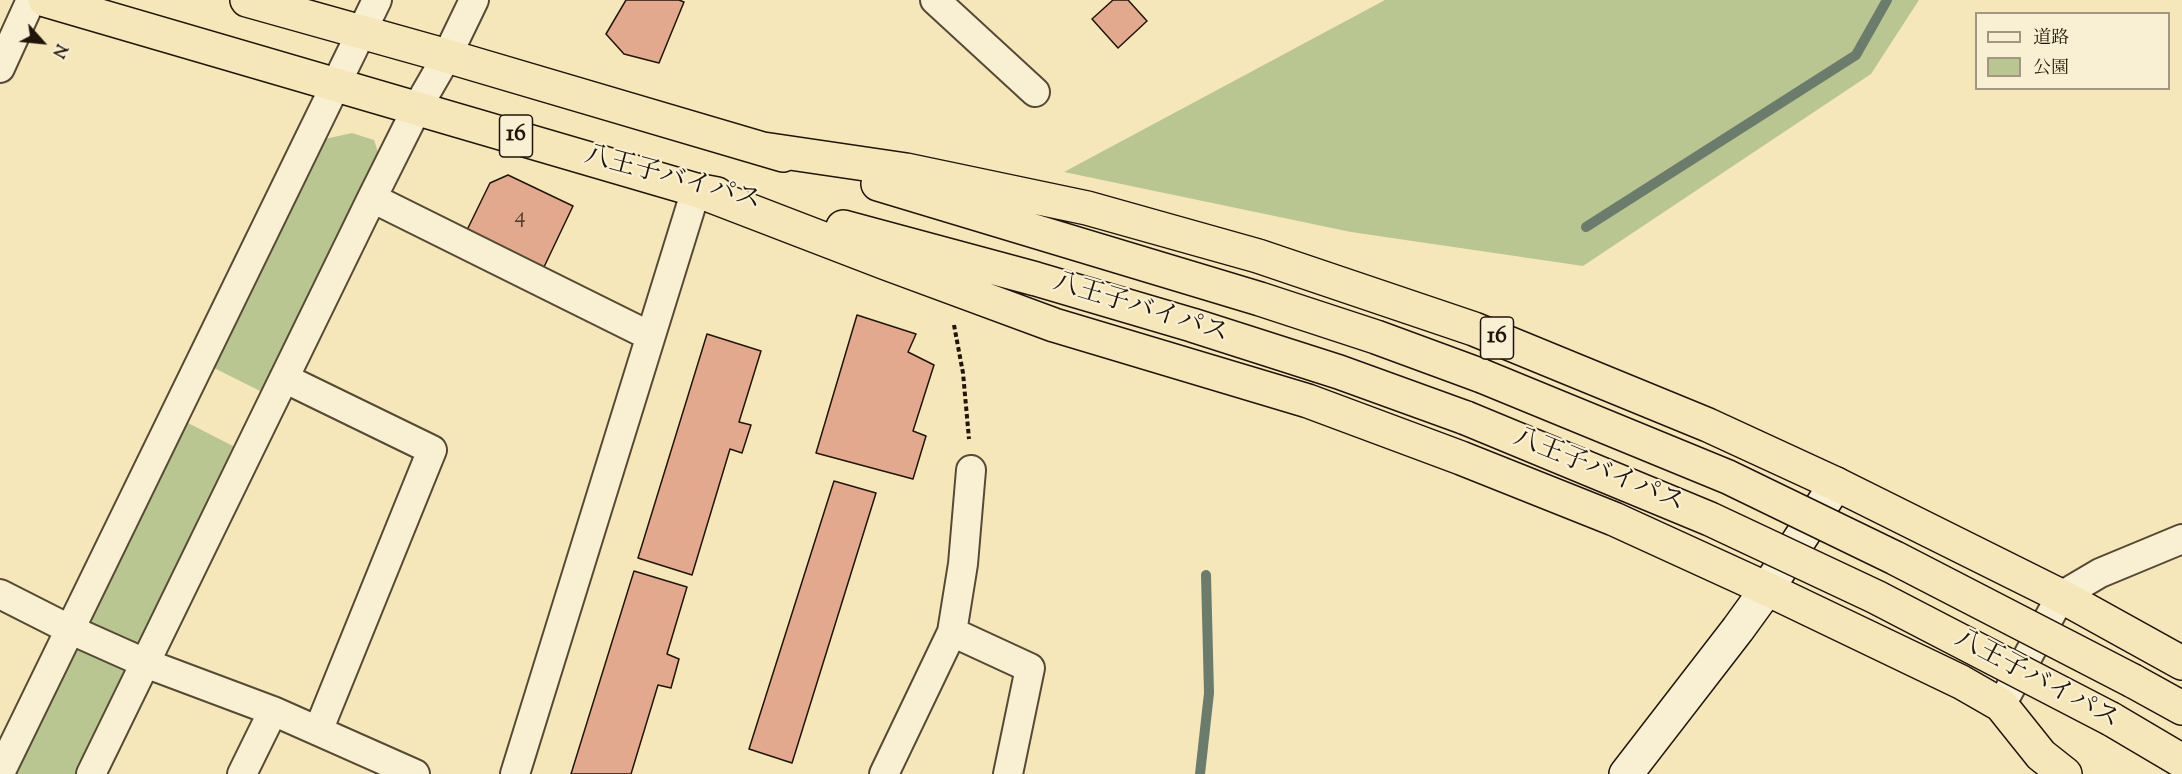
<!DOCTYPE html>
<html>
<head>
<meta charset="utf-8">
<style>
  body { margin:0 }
  #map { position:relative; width:2182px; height:774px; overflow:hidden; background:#f6e7bb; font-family:"Sorts Mill Goudy","Noto Serif JP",serif }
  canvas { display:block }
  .legend { position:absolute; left:1975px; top:12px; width:195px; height:78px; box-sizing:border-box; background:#f9efd3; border:2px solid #a29882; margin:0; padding:8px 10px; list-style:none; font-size:18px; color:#201508 }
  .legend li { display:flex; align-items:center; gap:12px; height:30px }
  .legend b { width:30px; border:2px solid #a29882 }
  .north { position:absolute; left:12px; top:12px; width:60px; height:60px; -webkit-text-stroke:4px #f9efd3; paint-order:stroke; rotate:117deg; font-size:16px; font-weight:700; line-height:24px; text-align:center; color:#201508 }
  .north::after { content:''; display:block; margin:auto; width:21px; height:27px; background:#201508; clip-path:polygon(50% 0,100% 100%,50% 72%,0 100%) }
</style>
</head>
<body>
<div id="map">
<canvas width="2182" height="774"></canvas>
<ul class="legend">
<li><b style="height:8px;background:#f9efd3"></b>道路</li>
<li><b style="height:16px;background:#bac692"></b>公園</li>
</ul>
<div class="north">N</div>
</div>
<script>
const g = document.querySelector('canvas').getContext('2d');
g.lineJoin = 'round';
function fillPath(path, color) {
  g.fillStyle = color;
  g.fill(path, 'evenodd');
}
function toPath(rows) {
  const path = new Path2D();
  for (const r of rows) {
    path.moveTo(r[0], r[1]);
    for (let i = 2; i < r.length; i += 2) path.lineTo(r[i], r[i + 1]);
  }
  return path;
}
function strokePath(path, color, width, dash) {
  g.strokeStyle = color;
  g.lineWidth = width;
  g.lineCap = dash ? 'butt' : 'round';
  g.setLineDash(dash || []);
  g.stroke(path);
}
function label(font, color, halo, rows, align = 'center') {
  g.font = font + ' "Sorts Mill Goudy","Noto Serif JP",serif';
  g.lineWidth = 4.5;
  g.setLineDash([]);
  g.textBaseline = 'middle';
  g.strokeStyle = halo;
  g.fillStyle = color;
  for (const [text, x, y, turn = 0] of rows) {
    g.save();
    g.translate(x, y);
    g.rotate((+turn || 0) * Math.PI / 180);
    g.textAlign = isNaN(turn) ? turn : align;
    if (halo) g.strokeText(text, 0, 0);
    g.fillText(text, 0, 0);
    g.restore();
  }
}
const green = toPath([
  [1385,0,1919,0,1871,74,1583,266,1351,232,1064,172],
  [352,133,374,140,380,158,81,774,4,774,325,139],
  [214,368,262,392,235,447,186,422]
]);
const stream = toPath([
  [1586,227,1856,55,1887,0],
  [1200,774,1209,693,1206,575]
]);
const building = toPath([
  [626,0,679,0,684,2,659,63,624,54,606,34,626,0],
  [1113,0,1128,0,1147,21,1118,48,1092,19,1113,0],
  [508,175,573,206,544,267,467,230,490,183,508,175],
  [857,315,916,334,908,352,934,365,913,431,926,436,913,479,816,453,857,315],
  [707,334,761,351,739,422,751,425,742,453,730,449,692,575,638,558,707,334],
  [834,481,876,493,792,763,749,749,834,481],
  [634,571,687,587,667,654,679,659,671,688,658,685,631,774,571,774,634,571]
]);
const path = toPath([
  [954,325,963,373,969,439]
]);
const street = toPath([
  [935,0,1035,92],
  [0,68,31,0],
  [372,198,650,336],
  [284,378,432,450,318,731],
  [0,594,71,630,145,663,273,711,415,774],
  [952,632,1030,668,1008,774],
  [2001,705,2061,596,2100,573,2182,539],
  [0,773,377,0],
  [91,774,372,198,417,108,447,56,474,0],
  [242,774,273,711],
  [515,774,696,190],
  [884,774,952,632,963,564,971,470]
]);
const secondary = toPath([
  [1626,774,1738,629,1767,589,1836,484]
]);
const highway = toPath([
  [45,0,696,190,717,194],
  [247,0,447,56,783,155],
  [763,149,906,170,1087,208,1258,256,1474,329,1708,425,1836,484,2061,596,2182,663],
  [878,184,1260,299,1376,337,1482,376],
  [696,190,886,263,1054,325,1308,401,1461,458,1614,519,1767,589,1961,682,2001,705,2041,755,2065,774],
  [843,227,1036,279,1192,325,1339,372,1466,418],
  [2133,681,2182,708],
  [2111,719,2182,761]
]);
const highwayBridge = toPath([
  [1482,376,1728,477,1895,558,2133,681],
  [1466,418,1710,519,1876,597,2111,719]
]);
const numberNames = [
  ["4",520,218]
];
const shields = [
  [516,136,33],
  [1497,338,33]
];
const shieldNames = [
  ["16",516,136],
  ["16",1497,338]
];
const streetNames = [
  ["八王子バイパス",672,180,15],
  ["八王子バイパス",1140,310,17],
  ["八王子バイパス",1598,472,22],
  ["八王子バイパス",2036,681,28]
];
fillPath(green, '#bac692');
strokePath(stream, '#6b7c6c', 10);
fillPath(building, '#e3a98e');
strokePath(building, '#201508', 1.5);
strokePath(street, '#564a35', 32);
strokePath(secondary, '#201508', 36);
strokePath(highway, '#201508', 36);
strokePath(path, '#201508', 4, [4.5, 3]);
strokePath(street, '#f9efd3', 28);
strokePath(secondary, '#f9efd3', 33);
strokePath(highway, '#f6e7bb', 33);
strokePath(highwayBridge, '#201508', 36, []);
strokePath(highwayBridge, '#f6e7bb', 33);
label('22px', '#513a2a', null, numberNames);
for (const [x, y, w] of shields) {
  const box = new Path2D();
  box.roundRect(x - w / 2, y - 21, w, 42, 4.5);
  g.fillStyle = '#f9efd3';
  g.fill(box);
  strokePath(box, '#201508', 1.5);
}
label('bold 24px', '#201508', null, shieldNames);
label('26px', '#201508', '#f9efd3', streetNames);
</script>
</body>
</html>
